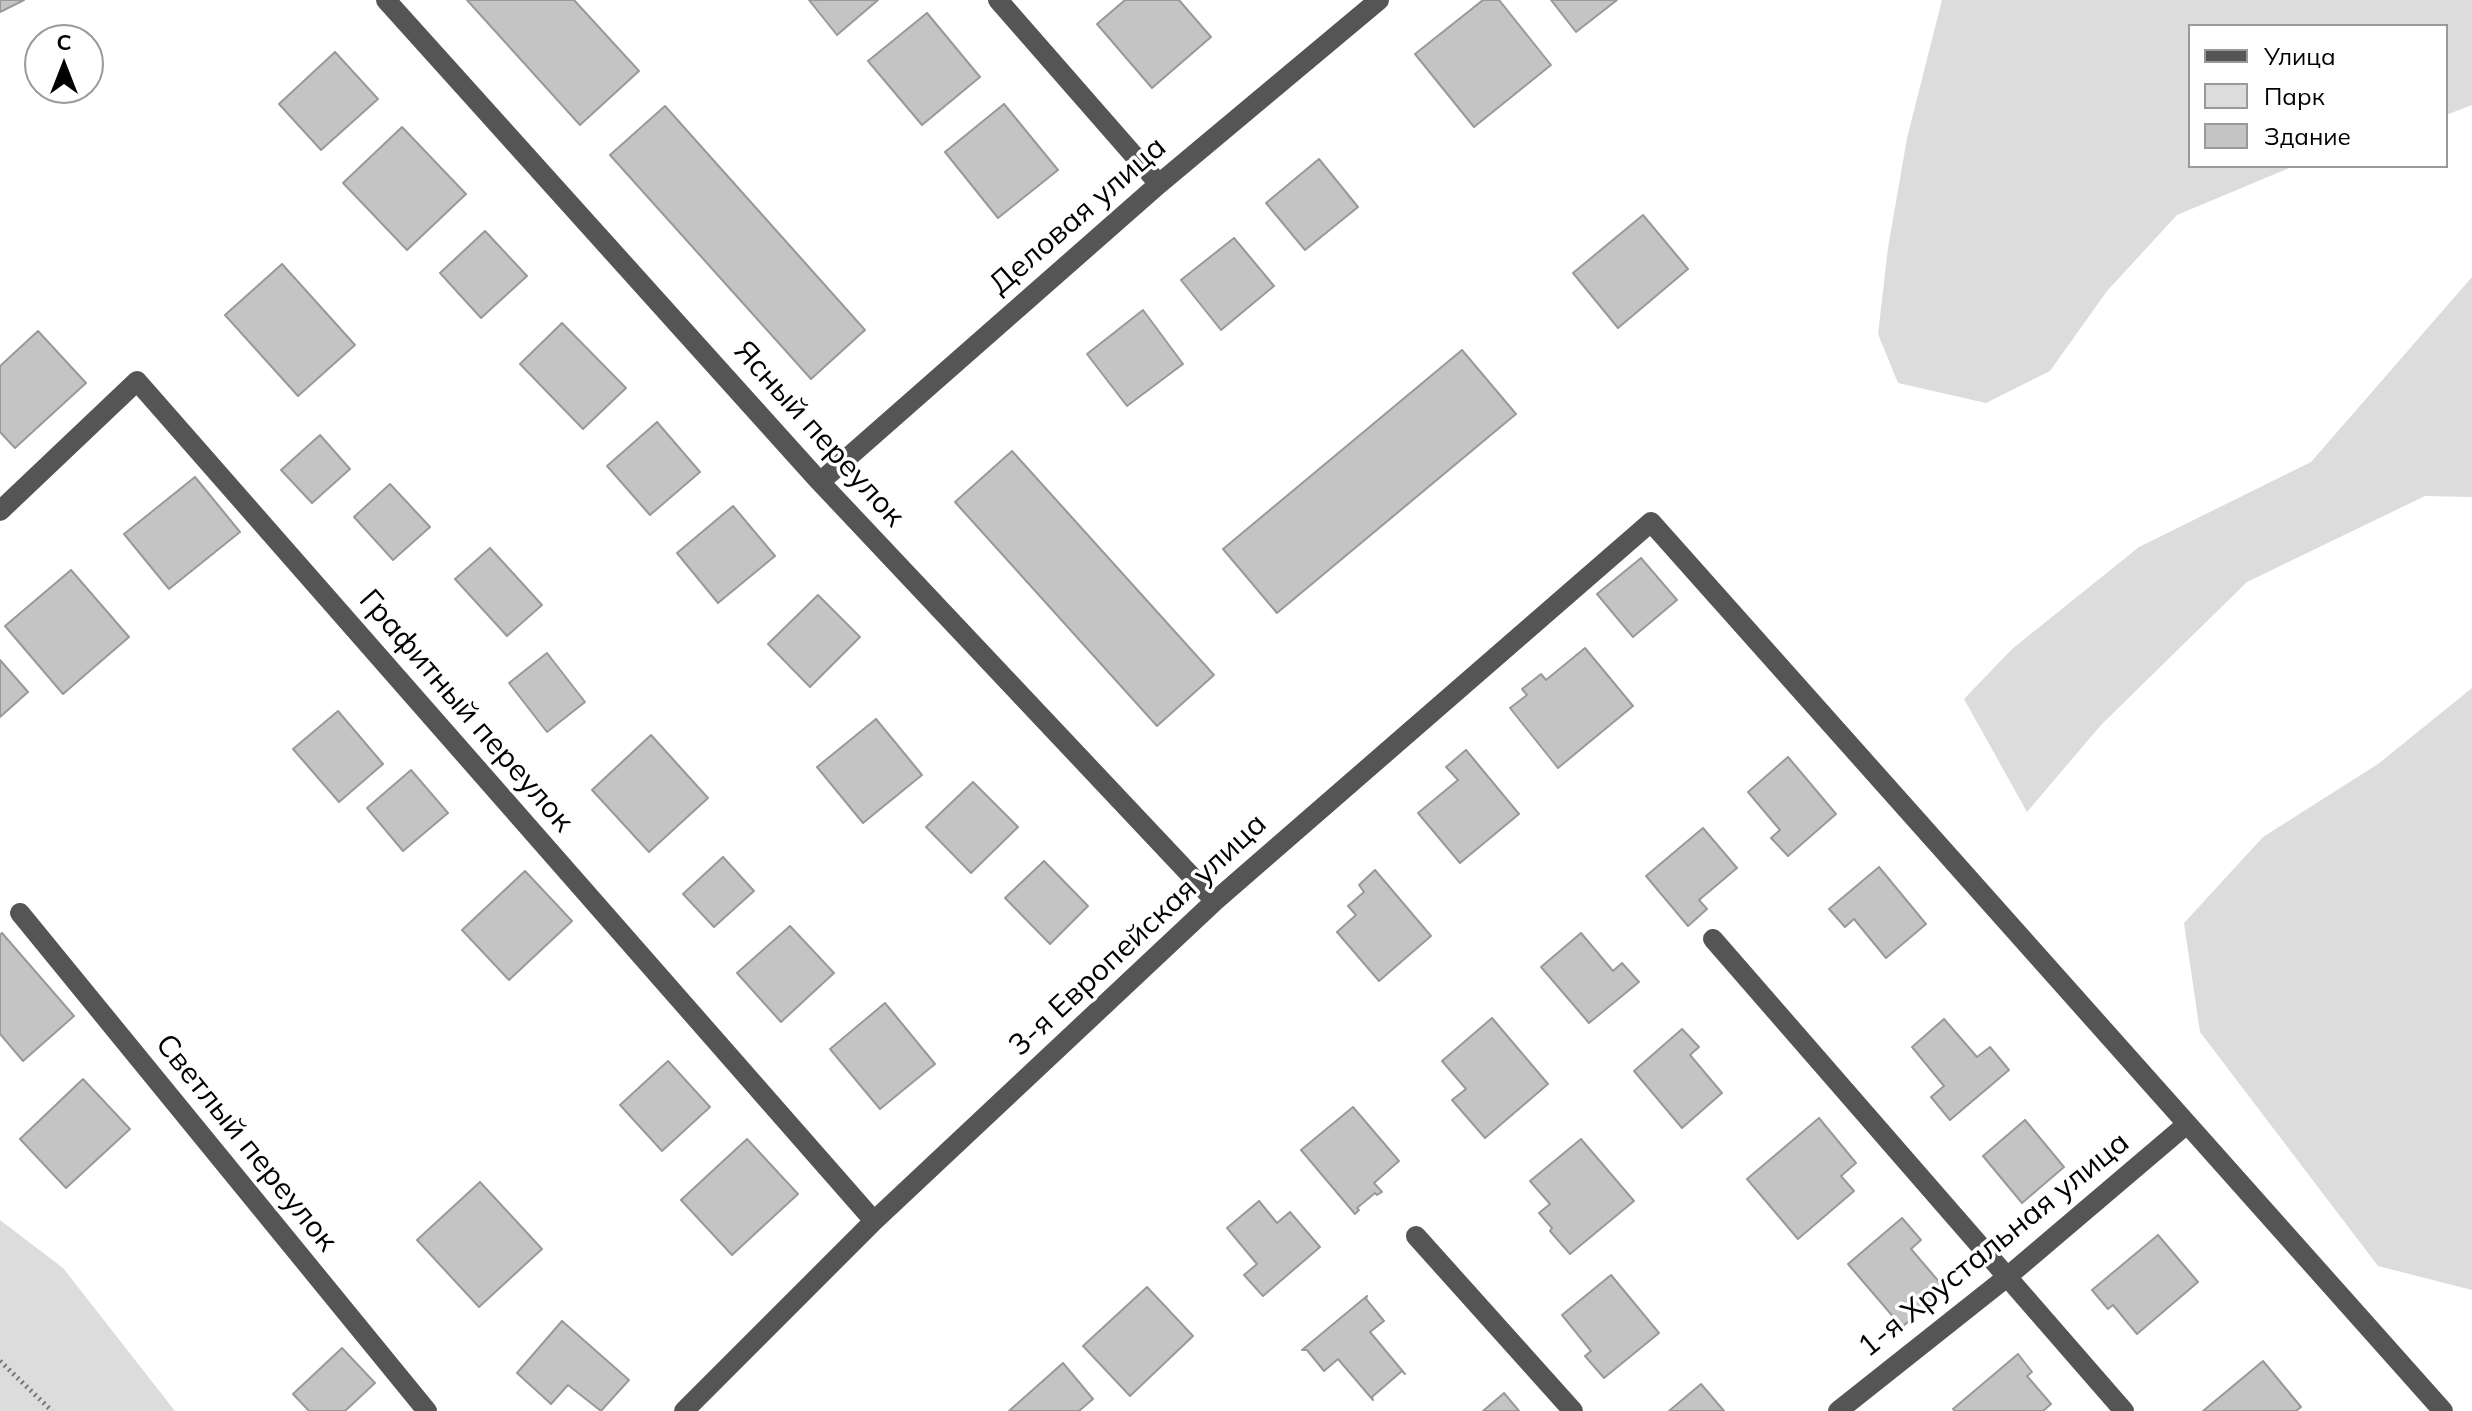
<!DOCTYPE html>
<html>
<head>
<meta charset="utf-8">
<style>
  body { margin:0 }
  #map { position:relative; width:2472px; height:1411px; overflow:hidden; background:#fff; font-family:Mulish,sans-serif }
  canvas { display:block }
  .legend { position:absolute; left:2188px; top:24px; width:260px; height:144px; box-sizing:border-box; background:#fff; border:2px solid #999; margin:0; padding:10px 14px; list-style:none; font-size:24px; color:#000 }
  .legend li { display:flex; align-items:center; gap:16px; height:40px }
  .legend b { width:40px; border:2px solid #999 }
  .north { position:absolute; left:24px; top:24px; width:80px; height:80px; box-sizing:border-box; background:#fff; border:2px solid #999; border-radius:50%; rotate:0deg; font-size:22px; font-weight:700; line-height:32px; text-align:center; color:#000 }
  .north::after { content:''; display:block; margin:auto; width:28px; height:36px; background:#000; clip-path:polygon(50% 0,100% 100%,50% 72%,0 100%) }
</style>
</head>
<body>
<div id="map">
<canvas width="2472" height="1411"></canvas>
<ul class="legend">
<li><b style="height:10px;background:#555"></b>Улица</li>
<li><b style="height:22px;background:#dcdcdc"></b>Парк</li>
<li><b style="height:22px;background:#c4c4c4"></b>Здание</li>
</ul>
<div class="north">С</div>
</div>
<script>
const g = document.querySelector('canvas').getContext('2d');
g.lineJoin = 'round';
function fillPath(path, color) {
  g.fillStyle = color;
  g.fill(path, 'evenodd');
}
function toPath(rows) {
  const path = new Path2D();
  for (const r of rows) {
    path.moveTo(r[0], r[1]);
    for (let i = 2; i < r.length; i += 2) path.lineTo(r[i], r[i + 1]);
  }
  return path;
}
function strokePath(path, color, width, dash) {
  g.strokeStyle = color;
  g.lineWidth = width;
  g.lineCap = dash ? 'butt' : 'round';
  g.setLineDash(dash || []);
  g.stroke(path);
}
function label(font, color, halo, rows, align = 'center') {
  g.font = font + ' Mulish,sans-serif';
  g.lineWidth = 7;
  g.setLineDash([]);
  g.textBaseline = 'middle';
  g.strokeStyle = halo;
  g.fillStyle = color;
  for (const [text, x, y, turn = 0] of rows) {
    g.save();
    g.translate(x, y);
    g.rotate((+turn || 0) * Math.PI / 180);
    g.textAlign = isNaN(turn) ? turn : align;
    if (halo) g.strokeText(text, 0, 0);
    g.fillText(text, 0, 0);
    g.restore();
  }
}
const green = toPath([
  [1942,0,2472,0,2472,105,2446,115,2446,26,2190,26,2190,166,2294,166,2177,215,2107,291,2050,371,1986,403,1898,383,1878,334,1888,248,1907,138],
  [2472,277,2472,497,2425,496,2247,582,2101,725,2027,812,1964,699,2012,649,2139,547,2311,462],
  [2472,688,2472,1290,2378,1266,2200,1032,2184,923,2263,837,2378,764],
  [0,1220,63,1268,175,1411,0,1411]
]);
const building = toPath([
  [0,0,24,0,0,12,0,0],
  [467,0,574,0,639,71,580,125,467,0],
  [809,0,878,0,837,35,809,0],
  [1125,0,1179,0,1211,37,1152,88,1097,24,1125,0],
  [1483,0,1499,0,1551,65,1474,127,1415,54,1483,0],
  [1551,0,1617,0,1576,32,1551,0],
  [927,13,980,77,922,125,868,61,927,13],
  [335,52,378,99,321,150,279,104,335,52],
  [1004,104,1058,170,998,218,945,152,1004,104],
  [665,106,865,330,811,379,610,155,665,106],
  [402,127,466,194,407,250,343,183,402,127],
  [1319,159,1358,207,1305,250,1266,203,1319,159],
  [1643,215,1688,269,1618,328,1573,273,1643,215],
  [485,231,527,276,481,318,440,273,485,231],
  [1234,238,1274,286,1221,330,1181,280,1234,238],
  [282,264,355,345,298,396,225,315,282,264],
  [1143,310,1183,364,1127,406,1087,354,1143,310],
  [562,323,626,388,583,429,520,364,562,323],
  [38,331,86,383,15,448,0,432,0,366,38,331],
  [1462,350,1516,414,1277,613,1223,549,1462,350],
  [657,422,700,472,650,515,607,466,657,422],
  [320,435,350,469,312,503,281,470,320,435],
  [1012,451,1214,675,1157,726,955,502,1012,451],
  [195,477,240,532,169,589,124,534,195,477],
  [390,484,430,527,393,560,354,517,390,484],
  [733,506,775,556,718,603,677,553,733,506],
  [490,548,542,605,507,636,455,579,490,548],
  [1641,558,1677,600,1633,637,1597,594,1641,558],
  [71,570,129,637,63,694,5,626,71,570],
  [818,595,860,637,810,687,768,644,818,595],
  [1585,648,1633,706,1558,768,1510,708,1527,695,1522,689,1541,674,1546,680,1585,648],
  [547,653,585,702,547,732,509,683,547,653],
  [0,660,28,692,0,717,0,660],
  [338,711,383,764,339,802,293,749,338,711],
  [876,719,922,775,863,823,817,767,876,719],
  [651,735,708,798,649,852,592,790,651,735],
  [1466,750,1519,814,1460,863,1418,813,1458,780,1446,767,1466,750],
  [1788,757,1836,814,1788,856,1771,838,1780,830,1748,792,1788,757],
  [411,770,448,813,403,851,367,808,411,770],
  [973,782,1018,827,971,873,926,827,973,782],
  [1703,828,1737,868,1699,900,1707,909,1688,926,1646,876,1703,828],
  [723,857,754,891,714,927,683,894,723,857],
  [1044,861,1088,906,1050,944,1005,898,1044,861],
  [1879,867,1926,924,1886,958,1854,919,1845,927,1829,909,1879,867],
  [1375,870,1431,936,1379,981,1337,932,1356,915,1348,906,1364,892,1359,885,1375,870],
  [525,871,572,921,509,980,462,930,525,871],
  [790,926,834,973,781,1022,737,973,790,926],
  [2,933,74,1016,23,1061,0,1034,0,935,2,933],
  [1581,933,1613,971,1622,963,1639,982,1589,1023,1541,967,1581,933],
  [885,1003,935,1064,880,1109,830,1049,885,1003],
  [1492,1018,1548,1084,1485,1138,1452,1100,1466,1089,1442,1061,1492,1018],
  [1944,1019,1977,1057,1990,1047,2009,1070,1950,1120,1931,1097,1944,1086,1912,1047,1944,1019],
  [1682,1029,1699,1047,1690,1055,1722,1093,1682,1128,1634,1071,1682,1029],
  [668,1061,710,1107,662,1151,620,1105,668,1061],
  [83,1079,130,1129,66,1188,20,1139,83,1079],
  [1353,1107,1399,1161,1374,1183,1382,1192,1377,1195,1375,1193,1357,1208,1359,1210,1355,1214,1301,1150,1353,1107],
  [1819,1118,1856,1163,1841,1176,1854,1191,1798,1239,1747,1179,1819,1118],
  [2025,1120,2064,1167,2022,1203,1983,1156,2025,1120],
  [747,1139,798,1194,732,1255,681,1200,747,1139],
  [1581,1139,1634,1201,1570,1254,1550,1231,1552,1228,1539,1213,1550,1204,1530,1181,1581,1139],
  [480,1182,542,1249,479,1307,417,1240,480,1182],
  [1259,1201,1277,1223,1290,1212,1320,1247,1263,1296,1244,1275,1257,1264,1227,1228,1259,1201],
  [1902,1218,1921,1240,1911,1249,1946,1290,1902,1327,1848,1264,1902,1218],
  [2158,1235,2198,1282,2137,1334,2113,1305,2108,1309,2092,1290,2158,1235],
  [1611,1275,1659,1333,1604,1378,1585,1356,1591,1351,1562,1315,1611,1275],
  [1147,1287,1193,1336,1130,1396,1083,1346,1147,1287],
  [1367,1296,1366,1299,1384,1321,1370,1332,1405,1374,1402,1371,1372,1397,1373,1400,1338,1359,1324,1371,1307,1350,1302,1350,1367,1296],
  [562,1321,629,1380,601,1411,568,1385,551,1404,517,1373,562,1321],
  [342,1348,375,1383,345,1411,309,1411,293,1394,342,1348],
  [2018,1354,2032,1372,2027,1376,2051,1404,2043,1411,1955,1411,1953,1409,2018,1354],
  [2263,1361,2301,1407,2296,1411,2203,1411,2263,1361],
  [1063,1363,1093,1399,1079,1411,1009,1411,1063,1363],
  [1701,1384,1724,1411,1669,1411,1701,1384],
  [1504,1393,1519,1411,1483,1411,1504,1393]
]);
const path = toPath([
  [0,1361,52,1411]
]);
const minor = toPath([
  [386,0,820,482,1215,901],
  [998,0,1159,184],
  [820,482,1159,184,1379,0],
  [0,511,137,381,874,1221],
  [20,913,427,1411],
  [1713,939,2124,1411],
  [1416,1236,1573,1411],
  [684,1411,874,1221,1215,901,1651,522,2443,1411],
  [1838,1411,2007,1277,2187,1124]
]);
const streetNames = [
  ["Деловая улица",1078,216,-41],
  ["Ясный переулок",819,434,48],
  ["Графитный переулок",466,711,49],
  ["3-я Европейская улица",1138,935,-43],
  ["Светлый переулок",246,1143,51],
  ["1-я Хрустальная улица",1994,1245,-39]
];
fillPath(green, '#dcdcdc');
fillPath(building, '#c4c4c4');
strokePath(building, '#999', 2);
strokePath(path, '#777', 5, [2, 4]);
strokePath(minor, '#555', 20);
label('30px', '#000', '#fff', streetNames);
</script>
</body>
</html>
